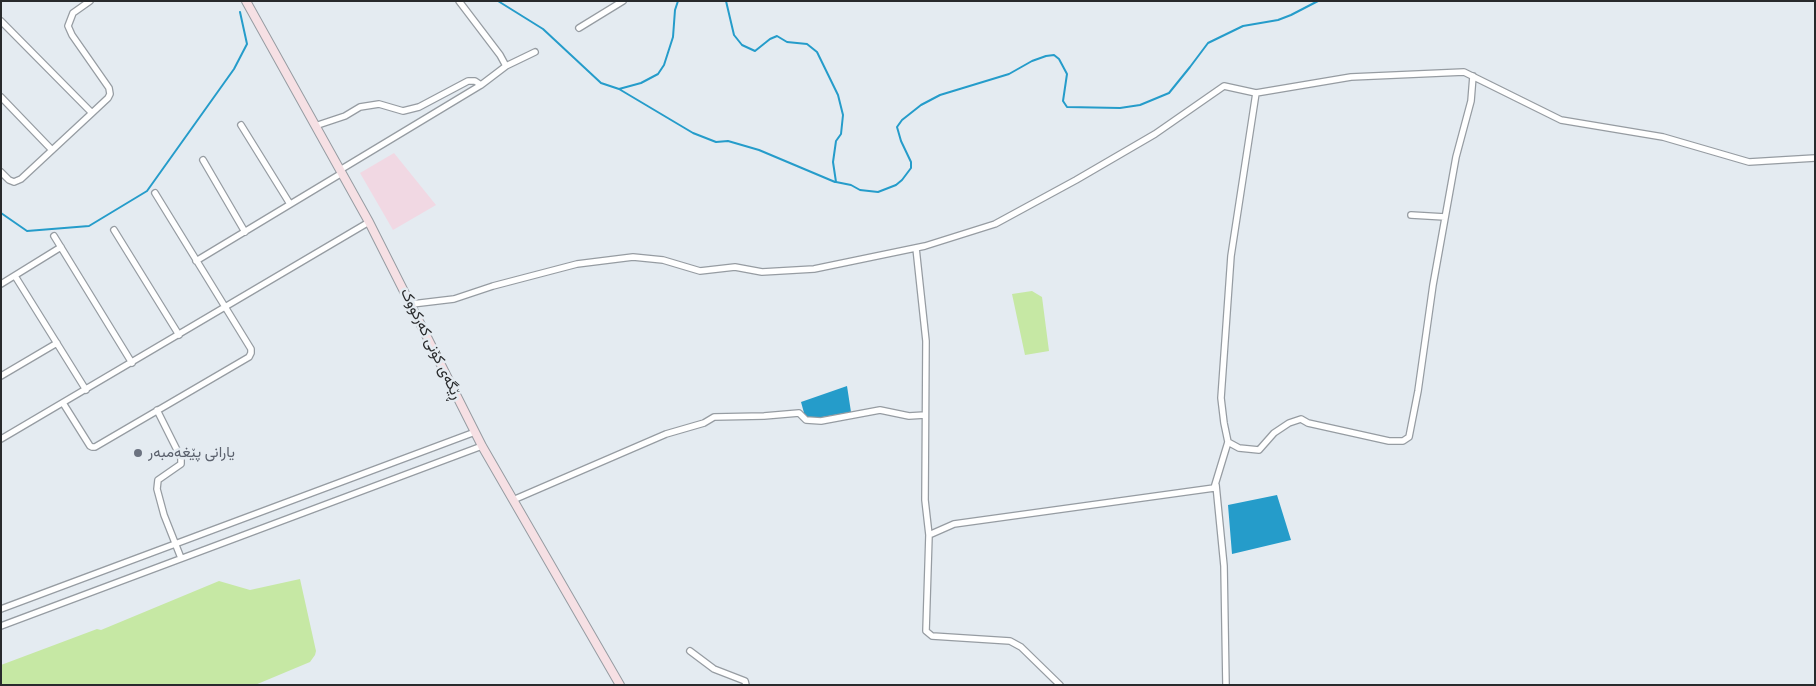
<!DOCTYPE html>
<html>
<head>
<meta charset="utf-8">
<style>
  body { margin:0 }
  #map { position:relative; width:1816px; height:686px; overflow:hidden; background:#e4ebf1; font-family:"Fira Sans Condensed",sans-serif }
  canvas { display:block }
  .frame { position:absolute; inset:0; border:2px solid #282a2c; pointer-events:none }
</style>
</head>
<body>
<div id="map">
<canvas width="1816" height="686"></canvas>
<div class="frame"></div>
</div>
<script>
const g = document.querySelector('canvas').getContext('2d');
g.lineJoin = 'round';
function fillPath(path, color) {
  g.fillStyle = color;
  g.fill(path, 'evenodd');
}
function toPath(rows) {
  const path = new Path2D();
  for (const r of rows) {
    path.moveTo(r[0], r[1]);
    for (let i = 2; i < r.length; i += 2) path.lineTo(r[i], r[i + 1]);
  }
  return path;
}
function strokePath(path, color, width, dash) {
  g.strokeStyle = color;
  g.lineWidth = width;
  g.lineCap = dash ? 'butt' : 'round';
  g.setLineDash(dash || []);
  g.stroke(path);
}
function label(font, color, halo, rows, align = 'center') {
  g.font = font + ' "Fira Sans Condensed",Vazirmatn,sans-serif';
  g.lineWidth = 5;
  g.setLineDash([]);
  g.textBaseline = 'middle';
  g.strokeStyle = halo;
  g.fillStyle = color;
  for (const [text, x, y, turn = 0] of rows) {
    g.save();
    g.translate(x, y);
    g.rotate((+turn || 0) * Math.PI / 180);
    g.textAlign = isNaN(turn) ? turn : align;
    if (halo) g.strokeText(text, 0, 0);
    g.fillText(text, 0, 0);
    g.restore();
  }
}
const industrial = toPath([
  [394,153,436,205,393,230,360,173]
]);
const green = toPath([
  [1032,291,1042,297,1049,351,1025,355,1012,294],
  [300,579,316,651,315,655,310,662,255,685,1,685,1,665,97,629,101,630,219,581,250,590]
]);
const water = toPath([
  [847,386,851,412,806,420,801,402],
  [1277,495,1291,540,1232,554,1228,505]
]);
const stream = toPath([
  [498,1,543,29,601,83,619,89,641,83,658,74,664,65,673,37,675,10,678,1],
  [726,1,734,35,742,45,755,51,770,39,777,36,787,42,807,44,817,52,838,95,843,115,841,134,836,141,833,162,836,182,851,185,860,190,878,192,896,185,902,180,911,168,911,162,901,141,897,127,902,120,921,105,940,95,1009,74,1032,61,1046,56,1054,55,1059,59,1067,74,1063,101,1067,107,1120,108,1140,105,1169,93,1190,67,1208,43,1243,26,1278,20,1291,15,1318,1],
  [619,89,693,133,716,142,728,141,759,150,835,182],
  [1,213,27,231,89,226,147,191,234,69,247,44,240,12]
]);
const street = toPath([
  [1,21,92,113],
  [579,28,623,1],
  [506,66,535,52],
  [1256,93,1231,256,1221,398,1224,423,1228,442,1239,448,1259,450,1274,433,1289,423,1301,419,1308,423,1389,441,1403,441,1409,437,1418,391,1433,285,1456,157,1471,101,1473,76],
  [1,97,52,150],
  [241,125,290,204],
  [315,126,345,116,360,107,379,104,403,111,419,107,468,81,475,81,481,85],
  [203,160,245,232],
  [340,170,481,85,506,66,500,55,459,1],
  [1,172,9,180,14,182,21,179,92,113,108,98,110,94,109,88,72,35,68,26,73,13,90,1],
  [1411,215,1445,217],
  [114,230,179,335],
  [54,236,132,363],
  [916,248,926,341,925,500,929,535],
  [196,261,342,173],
  [15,276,86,390],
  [1,284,61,247],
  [412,304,454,299,493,286,577,264,633,257,663,260,700,271,735,267,762,272,814,269,925,246,995,224,1076,180,1155,134,1224,86,1256,93,1351,77,1464,72,1561,120,1663,137,1749,162,1815,158],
  [1,376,57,343],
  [63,403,90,446,92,447,95,447,249,357,251,353,251,349,155,193],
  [157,410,181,458,181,464,158,480,157,489,164,515,181,558],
  [1,439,369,222],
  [1216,485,1224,566,1226,685],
  [513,500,666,434,704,423,714,417,764,416,799,413,806,420,821,421,880,410,909,416,925,415],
  [1,609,475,432],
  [1,626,482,446],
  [690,651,714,669,745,681,746,685],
  [1060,685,1021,647,1010,641,932,636,926,631,929,535,954,524,1214,488,1228,442]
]);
const secondary = toPath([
  [246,1,369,222,482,446,620,685]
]);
const markers = [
  [138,453,5,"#6b7280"]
];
const streetNames = [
  ["ڕێگەی کۆنی کەرکووک",431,344,64]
];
const worshipNames = [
  ["یارانی پێغەمبەر",148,453]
];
fillPath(industrial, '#f1d8e3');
fillPath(green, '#c6e8a4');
fillPath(water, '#259cca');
strokePath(stream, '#259cca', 2);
strokePath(street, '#969ca2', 8);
strokePath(secondary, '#969ca2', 10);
strokePath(street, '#fff', 5.5);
strokePath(secondary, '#f6e0e4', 8);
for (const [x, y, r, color] of markers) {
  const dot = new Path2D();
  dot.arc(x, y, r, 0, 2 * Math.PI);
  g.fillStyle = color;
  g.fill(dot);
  strokePath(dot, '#e4ebf1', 2);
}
label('15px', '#282a2c', '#e4ebf1', streetNames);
label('15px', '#5b616d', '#e4ebf1', worshipNames, 'left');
</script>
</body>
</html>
